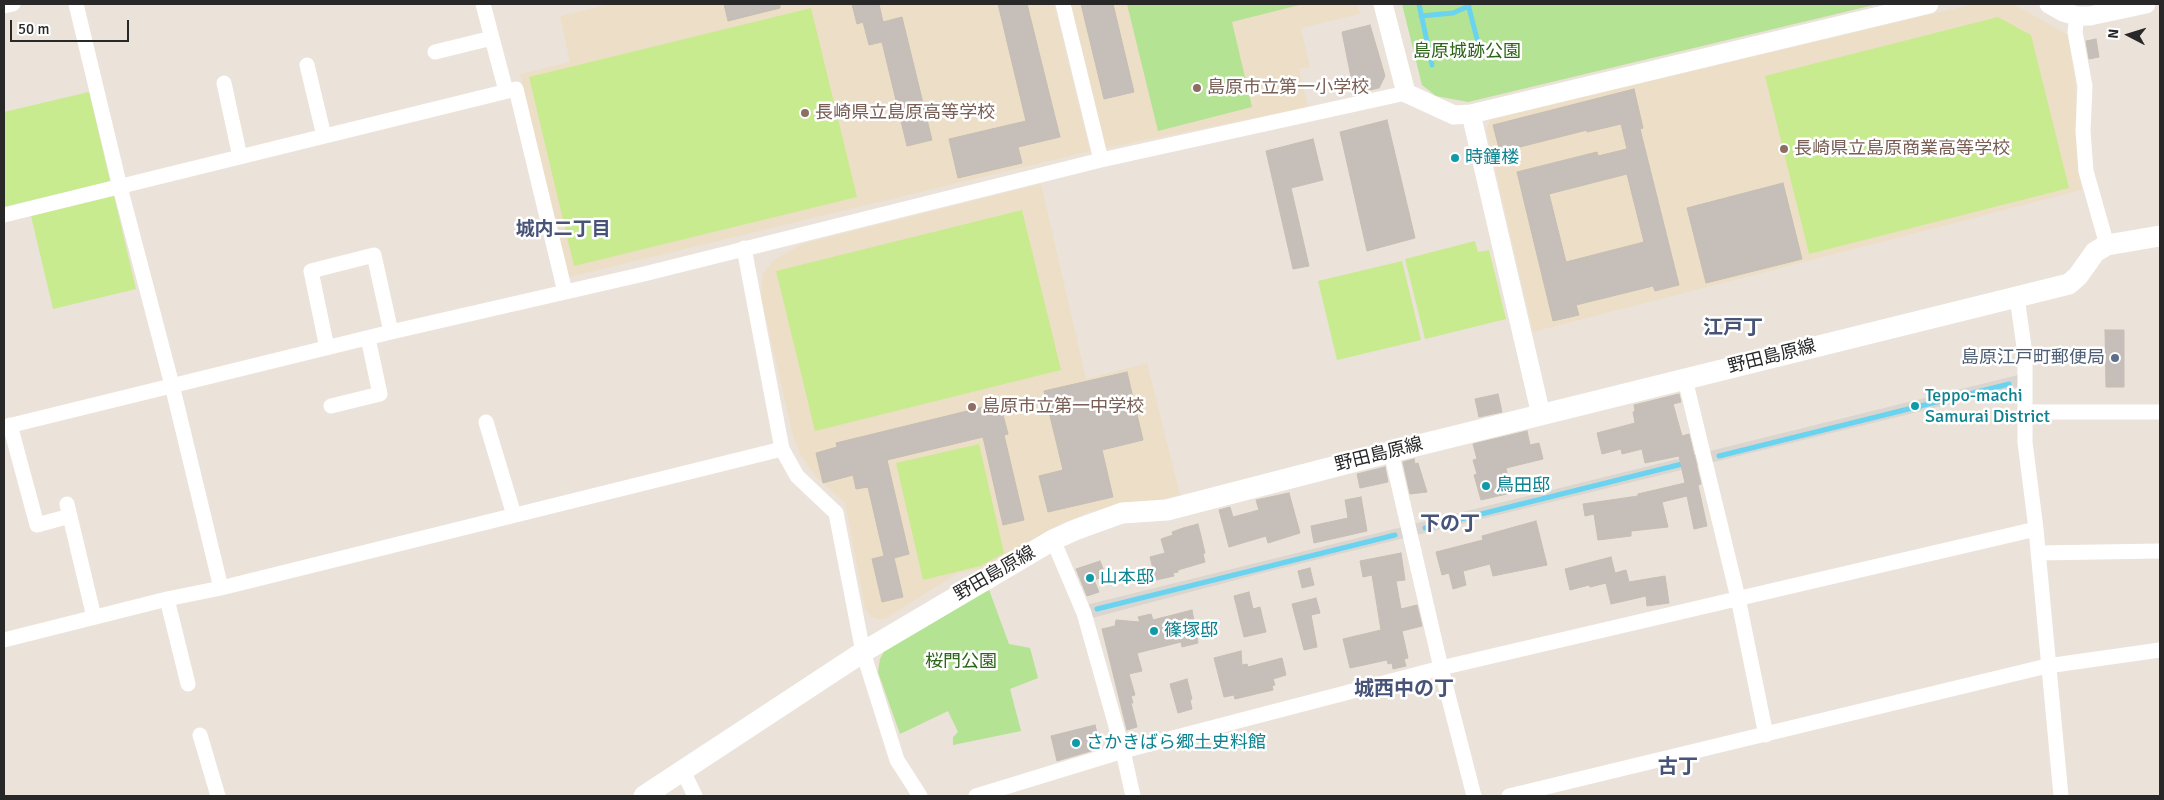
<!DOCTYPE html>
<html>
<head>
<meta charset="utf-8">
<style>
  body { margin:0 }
  #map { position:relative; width:2164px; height:800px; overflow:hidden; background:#ebe2d9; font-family:Signika,sans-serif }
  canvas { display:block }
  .frame { position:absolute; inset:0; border:5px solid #282828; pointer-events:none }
  .north { position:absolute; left:2104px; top:10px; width:50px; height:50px; -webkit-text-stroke:4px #fff; paint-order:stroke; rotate:275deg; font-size:14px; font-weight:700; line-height:20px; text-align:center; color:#282828 }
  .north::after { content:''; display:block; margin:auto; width:18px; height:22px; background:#282828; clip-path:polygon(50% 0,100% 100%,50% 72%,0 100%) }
  .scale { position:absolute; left:10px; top:20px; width:119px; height:22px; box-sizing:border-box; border:2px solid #282828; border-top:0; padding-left:6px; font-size:15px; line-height:18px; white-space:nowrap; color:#282828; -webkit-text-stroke:4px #fff; paint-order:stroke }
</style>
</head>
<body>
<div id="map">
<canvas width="2164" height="800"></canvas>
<div class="frame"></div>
<div class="north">N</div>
<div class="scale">50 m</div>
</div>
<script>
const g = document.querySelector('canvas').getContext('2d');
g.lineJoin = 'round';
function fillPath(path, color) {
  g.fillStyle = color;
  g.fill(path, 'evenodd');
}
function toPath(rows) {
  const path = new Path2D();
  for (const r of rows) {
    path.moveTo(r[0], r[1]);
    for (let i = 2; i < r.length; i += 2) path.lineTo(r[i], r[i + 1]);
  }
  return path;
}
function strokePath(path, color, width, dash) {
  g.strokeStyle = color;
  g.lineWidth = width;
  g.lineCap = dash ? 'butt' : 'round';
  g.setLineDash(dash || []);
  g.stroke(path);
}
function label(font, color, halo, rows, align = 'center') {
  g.font = font + ' Signika,"Noto Sans JP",sans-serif';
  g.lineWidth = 5;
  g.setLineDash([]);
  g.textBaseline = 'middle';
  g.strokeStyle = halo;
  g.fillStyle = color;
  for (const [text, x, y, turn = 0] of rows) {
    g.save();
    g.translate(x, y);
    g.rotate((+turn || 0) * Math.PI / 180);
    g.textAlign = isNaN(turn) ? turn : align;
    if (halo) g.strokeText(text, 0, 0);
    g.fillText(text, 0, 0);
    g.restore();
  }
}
const education = toPath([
  [610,4,1054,4,1090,151,569,277,520,74,570,62,560,16],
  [1070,4,1357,4,1360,14,1301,28,1310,67,1299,69,1308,107,1106,148],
  [1974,4,2013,4,2068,35,2075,82,2078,170,2082,190,1533,332,1486,129,1491,119],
  [1041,184,1086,379,1147,363,1180,495,1155,501,1122,504,1089,512,1056,526,981,569,958,573,885,619,878,619,871,617,865,608,845,503,817,478,802,458,793,436,761,297,763,274,774,260,802,244]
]);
const green = toPath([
  [1127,4,1303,4,1232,22,1252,107,1158,131],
  [1402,4,1878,4,1468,102,1436,96,1422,85],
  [988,587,1009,644,1030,648,1038,678,1010,689,1021,731,953,745,953,737,958,732,948,711,900,734,878,672,880,659,885,649]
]);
const pitch = toPath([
  [811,8,857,197,574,266,529,77],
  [1998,17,2031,35,2069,188,1809,254,1765,76],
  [89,92,110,181,4,207,4,112],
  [114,196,136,289,53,309,31,216],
  [1022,210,1061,370,815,431,776,271],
  [1475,241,1478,252,1489,250,1506,319,1425,339,1405,259],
  [1402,261,1421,340,1337,360,1318,281],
  [979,444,1004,553,980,566,923,580,896,463]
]);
const plaza = toPath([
  [2018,375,2019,387,1262,573,1092,618,1086,605]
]);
const stream = toPath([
  [1419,4,1432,65],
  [1468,4,1477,39],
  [1421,16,1453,13,1469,6],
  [1719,456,2009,384],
  [1425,528,1686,463],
  [1097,609,1395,535]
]);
const building = toPath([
  [724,4,780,4,780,8,728,21,724,4],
  [852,4,879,4,883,22,902,17,932,140,907,146,882,42,869,45,863,22,857,24,852,4],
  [998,4,1027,4,1060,137,1018,147,1022,163,958,178,949,139,1026,121,998,4],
  [1081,4,1113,4,1134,92,1104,99,1081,4],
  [1370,25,1385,76,1379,88,1361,92,1361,90,1354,92,1342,32,1370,25],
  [2096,39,2099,57,2089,59,2086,41,2096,39],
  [1634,89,1643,128,1640,129,1679,285,1655,291,1653,286,1576,305,1579,315,1553,321,1517,172,1597,152,1598,156,1627,149,1621,124,1587,132,1587,130,1500,152,1493,125,1634,89],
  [1627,174,1644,242,1566,262,1549,194,1627,174],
  [1387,120,1415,238,1367,251,1340,132,1387,120],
  [1313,139,1323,180,1291,188,1309,266,1293,269,1266,151,1313,139],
  [1783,183,1802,259,1706,283,1687,208,1783,183],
  [2105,330,2124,330,2124,387,2106,387,2105,330],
  [1127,372,1143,440,1102,450,1113,497,1048,512,1039,476,1063,470,1044,391,1127,372],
  [1498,394,1502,412,1479,417,1475,399,1498,394],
  [1679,394,1681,402,1673,404,1682,436,1689,434,1701,484,1698,485,1707,526,1694,529,1687,496,1662,502,1668,527,1631,531,1631,536,1598,540,1594,514,1585,516,1583,504,1638,496,1638,494,1685,483,1679,456,1645,463,1642,449,1622,454,1621,449,1602,454,1597,433,1635,423,1633,412,1635,411,1634,405,1679,394],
  [1000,403,1008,434,1004,435,1024,520,1003,525,983,437,887,460,909,554,894,558,903,597,882,602,872,559,884,556,868,487,856,489,853,475,823,483,816,453,837,447,836,443,1000,403],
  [1527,431,1530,445,1539,443,1543,459,1506,468,1511,493,1481,500,1474,475,1477,474,1473,460,1477,459,1473,444,1527,431],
  [1414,459,1415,464,1418,463,1427,492,1410,494,1403,462,1414,459],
  [1385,467,1388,482,1360,488,1357,474,1385,467],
  [1289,493,1300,533,1268,543,1266,536,1229,547,1219,510,1230,507,1233,517,1259,510,1256,500,1289,493],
  [1361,497,1367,531,1314,543,1311,526,1348,518,1345,500,1361,497],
  [1536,521,1547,565,1493,576,1490,564,1463,571,1466,585,1453,589,1449,573,1442,575,1436,552,1483,540,1482,536,1536,521],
  [1198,524,1205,553,1203,554,1205,562,1178,570,1178,572,1173,573,1174,576,1156,580,1150,557,1165,553,1161,539,1173,535,1172,532,1183,528,1198,524],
  [1401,553,1405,580,1396,581,1401,609,1417,605,1422,626,1402,631,1408,658,1404,659,1406,666,1393,669,1392,663,1388,664,1387,660,1350,668,1343,639,1381,630,1372,575,1363,577,1360,561,1401,553],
  [1611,557,1615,573,1626,570,1629,582,1665,576,1669,603,1647,606,1646,596,1611,604,1606,583,1590,587,1589,585,1570,590,1565,569,1611,557],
  [1100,561,1106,576,1094,580,1099,592,1087,596,1076,569,1100,561],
  [1310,568,1314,585,1302,588,1298,571,1310,568],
  [1249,592,1253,609,1260,607,1266,632,1244,637,1234,596,1249,592],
  [1316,598,1320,613,1311,615,1317,647,1304,650,1292,604,1316,598],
  [1192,610,1198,643,1182,647,1181,642,1137,653,1142,671,1129,674,1135,695,1131,696,1133,703,1131,703,1137,727,1127,730,1102,629,1115,626,1116,620,1140,622,1138,617,1151,614,1153,620,1192,610],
  [1241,651,1242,665,1247,664,1248,667,1282,658,1286,675,1273,679,1275,685,1272,686,1273,690,1235,699,1234,695,1224,697,1214,658,1241,651],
  [1187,679,1192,699,1190,700,1192,709,1178,713,1170,684,1187,679],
  [1095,725,1101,748,1057,761,1051,736,1095,725]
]);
const minor = toPath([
  [76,4,120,187,172,385,221,588],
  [483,4,506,91],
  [1063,4,1101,160],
  [4,6,13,4],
  [2077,16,2075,32,2085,86,2083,131,2086,171,2107,245],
  [435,52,492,38],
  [307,65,324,136],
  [224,83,240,157],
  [4,215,516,89,565,292],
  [744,248,782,449,797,476,836,513,863,652,897,760,920,796],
  [2017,297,2025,354,2025,442,2036,529,2061,796],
  [327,348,311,271,374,255,391,332],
  [1685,379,1738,598,1766,735],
  [331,406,380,394,368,338],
  [2025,412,2160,412],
  [486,422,514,515],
  [10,425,37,525,70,516],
  [4,427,391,332,644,274,1101,160,1406,93],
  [1391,452,1441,668,1474,796],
  [67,504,94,617],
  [1053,540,1084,613,1123,751,1133,796],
  [2038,553,2160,551],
  [167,599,188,684],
  [4,640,167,599,221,588,782,449],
  [200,735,218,796],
  [683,771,695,796],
  [976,796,1123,751,1441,668,2036,529],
  [1509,796,2047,666,2160,650]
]);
const tertiary = toPath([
  [1383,4,1406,93,1454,115,1471,114,1929,4],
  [2049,4,2063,12,2077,16,2090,16,2146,4],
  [1471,114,1541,415]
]);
const secondary = toPath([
  [644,796,863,652,1053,540,1075,530,1122,513,1167,510,1391,452,2069,284,2078,276,2095,252,2107,245,2160,236]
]);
const markers = [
  [1197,88,5,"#8d6e63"],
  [805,113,5,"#8d6e63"],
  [1784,149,5,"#8d6e63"],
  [1455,158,5,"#0f9aa8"],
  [2115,358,5,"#5c6f8a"],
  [1915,406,5,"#0f9aa8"],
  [972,407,5,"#8d6e63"],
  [1486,486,5,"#0f9aa8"],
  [1090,578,5,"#0f9aa8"],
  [1154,631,5,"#0f9aa8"],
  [1076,743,5,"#0f9aa8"]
];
const parkNames = [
  ["島原城跡公園",1467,52],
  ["桜門公園",961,662]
];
const educationNames = [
  ["島原市立第一小学校",1207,88],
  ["長崎県立島原高等学校",815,113],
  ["長崎県立島原商業高等学校",1794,149],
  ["島原市立第一中学校",982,407]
];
const cultureNames = [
  ["時鐘楼",1465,158],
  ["Teppo-machi",1925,396],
  ["Samurai District",1925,417],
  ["鳥田邸",1496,486],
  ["山本邸",1100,578],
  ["篠塚邸",1164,631],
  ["さかきばら郷土史料館",1086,743]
];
const streetNames = [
  ["野田島原線",1772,357,-14],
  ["野田島原線",1379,455,-14],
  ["野田島原線",995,574,-30]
];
const serviceNames = [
  ["島原江戸町郵便局",2105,358]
];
const neighbourhoodNames = [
  ["城内二丁目",563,230]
];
const quarterNames = [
  ["江戸丁",1733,329],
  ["下の丁",1450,525],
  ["城西中の丁",1404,690],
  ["古丁",1678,768]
];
fillPath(education, '#eddfc7');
fillPath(green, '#b3e393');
fillPath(pitch, '#c8eb8f');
fillPath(plaza, '#dbd5cf');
strokePath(stream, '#69d3f0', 5);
fillPath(building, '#c6bfb9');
strokePath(building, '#c6beb3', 1);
strokePath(minor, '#fff', 15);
strokePath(tertiary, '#fff', 19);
strokePath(secondary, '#fff', 21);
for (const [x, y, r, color] of markers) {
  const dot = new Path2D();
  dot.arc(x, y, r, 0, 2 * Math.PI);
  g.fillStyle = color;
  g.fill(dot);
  strokePath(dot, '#fff', 2);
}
label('18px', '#2c6418', '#fff', parkNames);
label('18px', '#785e54', '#fff', educationNames, 'left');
label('18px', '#0d838f', '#fff', cultureNames, 'left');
label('18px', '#282828', '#fff', streetNames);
label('18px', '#4e5e75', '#fff', serviceNames, 'right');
label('bold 19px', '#485378', '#fff', neighbourhoodNames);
label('bold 20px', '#485378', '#fff', quarterNames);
</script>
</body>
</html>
